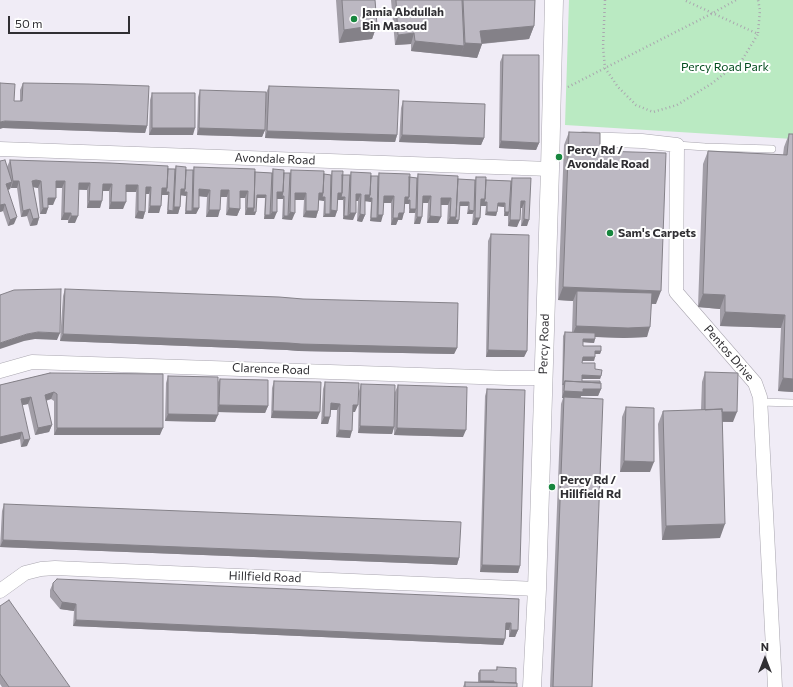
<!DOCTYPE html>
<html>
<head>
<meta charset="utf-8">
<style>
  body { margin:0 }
  #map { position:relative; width:793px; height:687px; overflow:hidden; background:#f0ecf6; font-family:Commissioner,sans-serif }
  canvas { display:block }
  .north { position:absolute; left:745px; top:639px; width:40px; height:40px; -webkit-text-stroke:3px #fff; paint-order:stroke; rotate:0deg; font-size:11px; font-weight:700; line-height:16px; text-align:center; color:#302f33 }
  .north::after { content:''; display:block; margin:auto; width:14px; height:18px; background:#302f33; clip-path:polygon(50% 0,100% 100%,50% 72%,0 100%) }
  .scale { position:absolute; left:8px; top:16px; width:122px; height:18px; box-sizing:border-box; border:2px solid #302f33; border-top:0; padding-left:5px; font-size:12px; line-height:14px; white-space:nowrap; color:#302f33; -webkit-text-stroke:3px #fff; paint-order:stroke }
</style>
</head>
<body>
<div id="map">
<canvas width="793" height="687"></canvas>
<div class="north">N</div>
<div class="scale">50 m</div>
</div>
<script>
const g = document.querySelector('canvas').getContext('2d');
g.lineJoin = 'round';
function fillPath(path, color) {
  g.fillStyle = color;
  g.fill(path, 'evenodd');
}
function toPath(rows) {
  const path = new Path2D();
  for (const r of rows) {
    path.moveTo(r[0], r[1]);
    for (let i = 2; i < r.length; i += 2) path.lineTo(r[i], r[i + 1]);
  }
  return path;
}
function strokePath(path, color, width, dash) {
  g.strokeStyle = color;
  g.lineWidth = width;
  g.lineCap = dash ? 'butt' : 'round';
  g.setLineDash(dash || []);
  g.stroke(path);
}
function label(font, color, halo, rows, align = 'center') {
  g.font = font + ' Commissioner,sans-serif';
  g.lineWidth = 4;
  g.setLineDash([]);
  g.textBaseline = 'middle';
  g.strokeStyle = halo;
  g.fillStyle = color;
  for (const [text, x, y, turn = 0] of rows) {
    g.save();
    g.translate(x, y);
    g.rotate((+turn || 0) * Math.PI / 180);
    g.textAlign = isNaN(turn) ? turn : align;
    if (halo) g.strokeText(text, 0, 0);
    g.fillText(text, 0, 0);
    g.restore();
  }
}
const green = toPath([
  [569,0,793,0,793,139,565,125]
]);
const path = toPath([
  [605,0,603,47,605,68,618,87,636,105,653,112,677,105,711,84,742,60,758,34,684,0],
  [758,33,760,10,758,0],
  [568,87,605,68,713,13,736,0]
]);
const service = toPath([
  [677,145,705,147,772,149],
  [760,402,793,403]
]);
const minor = toPath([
  [583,139,642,141,677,145,676,292,755,383,760,397,775,687],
  [0,149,550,169],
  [0,371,32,362,509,378,544,378],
  [0,591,25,573,41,569,55,568,537,589]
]);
const tertiary = toPath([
  [532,687,537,589,550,169,554,0]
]);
const wall = toPath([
  [336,0,375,0,377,25,372,39,339,43],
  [391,0,535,0,534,26,529,39,482,44,477,58,411,51,411,44,395,45],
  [503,55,539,143,536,150,499,148,500,62],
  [23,83,147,126,145,133,3,128,20,101,20,90],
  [269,86,397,135,395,142,265,138,266,93],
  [200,90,265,130,262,137,197,135,198,97],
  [152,93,193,135,149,135,150,100],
  [403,101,484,138,481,145,399,142,401,108],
  [569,132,600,151,656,304,651,304,647,337,624,338,595,337,594,343,583,342,583,346,601,351,600,354,595,354,594,361,582,361,582,363,595,369,601,376,600,379,582,379,582,381,601,389,598,396,581,396,580,398,592,687,550,687,561,404,563,398,562,398,563,336,565,332,572,332,573,301,558,300,564,145],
  [789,134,793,392,778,391,781,328,720,326,720,309,698,307,703,164,708,151,783,155,784,147],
  [10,160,175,169,176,166,186,170,193,170,194,167,255,172,272,173,273,169,284,173,290,173,291,170,324,174,331,175,332,171,342,175,350,175,351,172,371,176,378,176,379,173,409,177,417,178,418,174,458,179,475,180,476,177,486,180,511,181,512,178,531,178,527,226,521,226,522,208,520,208,517,227,508,226,508,216,504,216,504,207,497,206,497,212,496,216,485,215,486,206,480,206,477,225,472,225,473,214,467,214,468,206,460,206,458,224,447,224,448,205,441,205,441,217,438,223,427,223,428,203,423,203,420,224,414,224,415,213,409,213,409,204,405,204,402,220,398,220,396,225,391,225,391,203,383,203,381,222,370,221,371,202,368,201,365,201,365,215,362,222,357,221,358,201,356,201,353,220,343,219,343,200,337,200,337,211,335,217,323,217,324,201,321,200,319,200,318,211,316,218,303,217,304,200,295,200,292,220,282,219,283,199,277,199,274,219,264,219,265,198,257,198,255,215,245,215,245,198,240,198,240,209,237,216,226,215,227,197,221,197,218,217,206,217,207,197,199,196,199,208,196,214,185,214,186,196,183,195,181,195,180,207,178,214,167,214,168,195,162,195,159,213,148,213,149,194,146,194,145,212,143,219,135,218,136,192,126,192,123,209,109,209,109,191,103,191,100,208,87,208,87,190,78,190,75,223,68,223,68,220,61,220,62,188,56,188,53,205,48,205,48,208,46,214,40,214,38,188,33,187,39,218,37,225,30,226,27,216,21,217,17,188,11,188,11,187,10,189,8,190,14,224,8,226,3,211,0,212,0,161,7,167],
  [491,234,527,351,524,357,486,357,488,241],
  [65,289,457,348,454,354,299,351,287,350,60,341,63,296],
  [705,372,733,422,722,422,720,538,662,540,658,424,663,411,701,410,702,382],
  [50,373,160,435,54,435,54,401,51,399,46,401,52,425,49,432,35,435,28,404,22,405,27,446,21,447,20,439,0,444,0,385],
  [168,376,218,382,220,379,268,406,265,413,218,412,215,422,165,421,166,383],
  [274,381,317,419,271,418,272,388],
  [325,382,355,412,353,412,350,438,336,437,337,410,331,410,328,424,321,424,323,389],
  [361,384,395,392,398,385,463,437,394,435,395,393,394,427,392,434,358,433,359,391],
  [487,389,520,566,518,573,480,572,485,396],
  [626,407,650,472,620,472,622,417],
  [4,504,459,558,457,565,0,547,2,511],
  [53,583,519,599,518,630,515,637,509,637,509,630,506,630,505,639,503,645,73,626,74,611,60,609,50,597,50,590],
  [0,606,70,687,2,687,0,684],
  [497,667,516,683,517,687,463,687,465,682,478,682,478,673,480,670,496,670]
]);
const shadedWall = toPath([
  [377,25,372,39,339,43,344,30],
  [534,26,529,39,477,44,482,44,477,58,460,56,465,43,480,31],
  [414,33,411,44,395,45,398,35],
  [415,41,464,46,460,56,411,51],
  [5,121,147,126,145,133,3,128,0,129,0,122],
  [152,128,195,128,193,135,149,135],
  [199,128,265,130,262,137,197,135],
  [267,131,397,135,395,142,265,138],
  [402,135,484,138,481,145,399,142],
  [501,141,539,143,536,150,499,148],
  [36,180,41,181,38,188,33,187,32,181],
  [13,181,19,181,17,188,11,188],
  [56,181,65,181,62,188,54,188],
  [12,182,10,189,4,191,6,184],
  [79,183,90,183,87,190,76,189],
  [103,184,112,184,109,191,100,191],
  [126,185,138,185,136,192,124,192],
  [146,187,151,187,149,194,143,194],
  [162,188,167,188,169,192,168,195,159,195],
  [181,189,185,189,187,192,186,196,178,195],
  [199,189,210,190,207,197,197,196],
  [221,190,229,190,227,197,218,197],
  [240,191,248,191,245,198,238,198],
  [277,192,283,192,284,196,283,199,275,199],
  [295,193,306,193,304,200,293,200],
  [319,193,323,193,325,197,324,201,316,200],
  [338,193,342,193,345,197,343,200,335,200],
  [356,194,361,194,358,201,354,201],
  [257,195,266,195,265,198,256,198],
  [365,195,370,195,372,198,371,202,363,201],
  [384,196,394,196,391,203,381,203],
  [423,196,431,196,428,203,421,203],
  [405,197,409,197,410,200,409,204,402,204],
  [48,198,56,198,53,205,45,205],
  [441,198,451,198,448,205,439,205],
  [481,199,485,199,487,202,486,206,478,206],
  [89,201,102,201,100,208,87,208],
  [521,201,525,201,522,208,518,208],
  [111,202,126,202,123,209,109,209],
  [460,202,469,202,468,206,459,206],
  [498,203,505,203,504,207,496,206],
  [5,204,3,211,0,212,0,205],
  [150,206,161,206,159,213,148,213],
  [174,207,180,207,178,214,167,214,168,210,173,211],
  [43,208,48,208,46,214,40,214],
  [193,208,199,208,196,214,185,214,186,211,192,211],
  [229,208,240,209,237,216,226,215],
  [247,208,254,208,256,212,255,215,245,215],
  [30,209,27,216,21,217,23,211],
  [410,209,416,209,415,213,409,213],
  [209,210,220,210,218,217,206,217],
  [331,210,337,211,335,217,323,217,325,214,330,214],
  [469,210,474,211,472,214,467,214],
  [138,211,145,212,143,219,135,218],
  [306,211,318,211,316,218,303,217],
  [272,212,277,212,274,219,264,219,265,215,270,215],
  [290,212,295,213,292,220,282,219,284,216,288,216],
  [487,212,497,212,496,216,485,215],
  [505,212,509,212,508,216,504,216],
  [64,213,71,213,68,220,61,220],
  [350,213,356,213,353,220,343,219,344,216,348,216],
  [399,213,404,213,402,220,398,220,396,225,391,225,393,218],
  [360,214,365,215,362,222,357,221],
  [378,215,383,215,381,222,370,221,371,218,377,218],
  [71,216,78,216,75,223,68,223],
  [430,216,441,217,438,223,427,223],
  [17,217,14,224,8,226,10,220],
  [417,217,422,217,420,224,414,224],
  [450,217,456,217,459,220,458,224,447,224],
  [39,218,37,225,30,226,33,219],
  [475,218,480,218,477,225,472,225],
  [524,219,529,220,527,226,521,226],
  [510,220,520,220,517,227,508,226],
  [563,287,661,291,656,304,577,301,577,291,573,301,558,300],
  [703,294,725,295,720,309,698,307],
  [725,312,785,315,781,328,720,326],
  [576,326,650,327,647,337,624,338,572,336],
  [38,332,60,333,57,340,35,339,24,341,0,349,0,343,27,334],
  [63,334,457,348,454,354,299,351,287,350,60,341],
  [583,339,595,339,594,343,581,342],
  [488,350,527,351,524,357,486,357],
  [595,351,601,351,600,354,594,354],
  [583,357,595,357,594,361,581,361],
  [582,375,601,376,600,379,580,379],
  [783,378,793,379,793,392,778,391],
  [583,389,601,389,598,396,581,396,580,399,562,398,564,391],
  [54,392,51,399,43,401,45,395],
  [31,397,28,404,18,406,21,399],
  [331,403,340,404,337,410,328,410],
  [219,405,268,406,265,413,216,412],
  [353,405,358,405,355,412,351,412],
  [273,411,320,412,317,419,271,418],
  [704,411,737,412,733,422,701,421],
  [168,414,218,415,215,422,165,421],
  [324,417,330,417,328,424,321,424],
  [52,425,49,432,35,435,38,428],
  [360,426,394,427,392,434,358,433],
  [57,428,163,428,160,435,54,435],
  [397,428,466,430,463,437,394,435],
  [339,430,352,431,350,438,336,437],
  [22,432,20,439,0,444,0,437],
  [30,439,27,446,21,447,24,440],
  [624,461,654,462,650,472,620,472],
  [725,524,720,538,662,540,666,526],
  [3,540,459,558,457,565,0,547],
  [482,565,520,566,518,573,480,572],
  [62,602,76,604,74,611,60,609],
  [76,620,505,639,503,645,73,626],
  [506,623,511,623,509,630,504,630],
  [511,630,518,630,515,637,509,637],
  [480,681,494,681,493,685,478,684]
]);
const building = toPath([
  [342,0,375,0,377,25,344,30,342,0],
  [396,0,462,0,464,46,415,41,414,33,398,35,396,0],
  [463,0,535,0,534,26,480,31,482,44,465,43,463,0],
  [503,55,539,55,539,143,501,141,503,55],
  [0,83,15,84,14,101,22,101,23,83,88,84,149,86,147,126,5,121,0,122,0,83],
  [269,86,399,90,397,135,267,131,269,86],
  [200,90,266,92,265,130,199,128,200,90],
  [152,93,195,93,195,128,152,128,152,93],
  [403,101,485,104,484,138,402,135,403,101],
  [569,132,600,133,600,151,666,153,661,291,563,287,569,132],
  [789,134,793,134,793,379,783,378,785,315,725,312,725,295,703,294,708,151,787,155,789,134],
  [5,160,12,182,6,184,17,217,10,220,5,204,0,205,0,161,5,160],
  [10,160,110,163,168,166,167,188,162,188,161,206,150,206,151,187,146,187,145,212,138,211,138,185,126,185,126,202,111,202,112,184,103,184,102,201,89,201,90,183,79,183,78,216,71,216,71,213,64,213,65,181,56,181,56,198,48,198,48,208,43,208,41,181,36,180,32,181,39,218,33,219,30,209,23,211,19,181,13,181,10,160],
  [176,166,186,167,185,189,181,189,180,207,174,207,176,166],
  [194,167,255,169,254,208,247,208,248,191,240,191,240,209,229,208,229,190,221,190,220,210,209,210,210,190,199,189,199,208,193,208,194,167],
  [168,169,175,169,173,211,168,210,169,192,166,192,167,188,168,169],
  [273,169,284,170,283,192,277,192,277,212,272,212,273,169],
  [186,170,193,170,192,211,186,211,187,192,184,192,185,189,186,170],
  [291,170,324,171,323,193,319,193,318,211,306,211,306,193,295,193,295,213,290,212,291,170],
  [332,171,343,171,342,193,338,193,337,211,331,210,332,171],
  [255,172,272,173,270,215,265,215,266,195,257,195,256,212,253,212,254,208,255,172],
  [351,172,371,173,370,195,365,195,365,215,360,214,361,194,356,194,356,213,350,213,351,172],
  [284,173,290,173,288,216,284,216,284,196,282,196,283,192,284,173],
  [379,173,410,174,409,197,405,197,404,213,399,213,398,218,393,218,394,196,384,196,383,215,378,215,379,173],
  [324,174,331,175,330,214,325,214,325,197,322,197,323,193,324,174],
  [418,174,458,176,456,217,450,217,451,198,441,198,441,217,430,216,431,196,423,196,422,217,417,217,418,174],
  [342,175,350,175,348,216,344,216,345,197,341,197,342,193,342,175],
  [371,176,378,176,377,218,371,218,372,198,369,198,370,195,371,176],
  [409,177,417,178,416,209,410,209,410,200,407,200,409,197,409,177],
  [476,177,486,177,485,199,481,199,480,218,475,218,476,177],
  [512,178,531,178,529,220,524,219,525,201,521,201,520,220,510,220,512,178],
  [458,179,475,180,474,211,469,210,469,202,460,202,459,220,455,220,456,217,458,179],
  [486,180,511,181,509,212,505,212,505,203,498,203,497,212,487,212,487,202,484,202,485,199,486,180],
  [491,234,529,235,527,351,488,350,491,234],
  [61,289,60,333,38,332,27,334,0,343,0,295,14,290,61,289],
  [65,289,279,297,303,299,458,303,457,348,301,344,289,343,63,334,65,289],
  [577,291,652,293,650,327,628,328,576,326,577,291],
  [565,332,595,333,595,339,583,339,583,346,601,346,601,351,595,351,595,357,583,357,582,363,595,363,595,369,602,370,601,376,582,375,582,381,600,381,600,383,565,381,563,385,565,332],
  [705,372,738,373,737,412,722,412,722,409,705,410,705,372],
  [50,373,163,374,163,428,57,428,57,394,54,392,45,395,52,425,38,428,31,397,21,399,30,439,24,440,22,432,0,437,0,385,50,373],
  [168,376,218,377,218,415,168,414,168,376],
  [220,379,268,380,268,406,219,405,220,379],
  [274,381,321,382,320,412,273,411,274,381],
  [565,381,601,383,601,389,583,389,583,392,564,391,565,381],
  [325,382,359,383,358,405,353,405,352,431,339,430,340,404,331,403,330,417,324,417,325,382],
  [361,384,395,385,394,427,360,426,361,384],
  [398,385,467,387,466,430,397,428,398,385],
  [487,389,525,390,520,566,482,565,487,389],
  [564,397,603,399,592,687,553,687,564,397],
  [626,407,654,408,654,462,624,461,626,407],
  [722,409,725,524,666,526,663,411,722,409],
  [4,504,461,522,459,558,3,540,4,504],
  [57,579,519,599,518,630,511,630,511,623,506,623,505,639,76,620,76,604,62,602,53,590,53,583,57,579],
  [9,600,70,687,9,687,0,674,0,606,9,600],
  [497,667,516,668,516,683,494,682,494,681,480,681,480,670,497,670,497,667],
  [465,682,517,683,517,687,465,687,465,682]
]);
const markers = [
  [354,19,4,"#17863e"],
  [559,157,4,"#17863e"],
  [610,233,4,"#17863e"],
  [552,487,4,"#17863e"]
];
const poiNames = [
  ["Jamia Abdullah",362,12],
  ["Bin Masoud",362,26],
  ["Percy Rd /",567,150],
  ["Avondale Road",567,164],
  ["Sam's Carpets",618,233],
  ["Percy Rd /",560,480],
  ["Hillfield Rd",560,494]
];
const parkNames = [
  ["Percy Road Park",725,67]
];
const streetNames = [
  ["Avondale Road",275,159,2],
  ["Percy Road",544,344,-88],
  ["Pentos Drive",729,353,49],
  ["Clarence Road",271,369,2],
  ["Hillfield Road",265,577,2]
];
fillPath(green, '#baeac2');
strokePath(service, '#a9a6af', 8);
strokePath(minor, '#a9a6af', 15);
strokePath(tertiary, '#a9a6af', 19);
strokePath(path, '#aaa7af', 2.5, [1, 3]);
strokePath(service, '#fff', 7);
strokePath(minor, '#fff', 14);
strokePath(tertiary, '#fff', 18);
fillPath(wall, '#a29ea7');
fillPath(shadedWall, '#848188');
fillPath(building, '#bcb8c2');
strokePath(building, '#848188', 1);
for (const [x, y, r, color] of markers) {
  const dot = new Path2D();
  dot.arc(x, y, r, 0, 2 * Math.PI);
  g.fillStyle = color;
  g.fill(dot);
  strokePath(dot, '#fff', 1.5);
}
label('bold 12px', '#302f33', '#fff', poiNames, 'left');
label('12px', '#044c1f', '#fff', parkNames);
label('12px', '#302f33', '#fff', streetNames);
</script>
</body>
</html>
